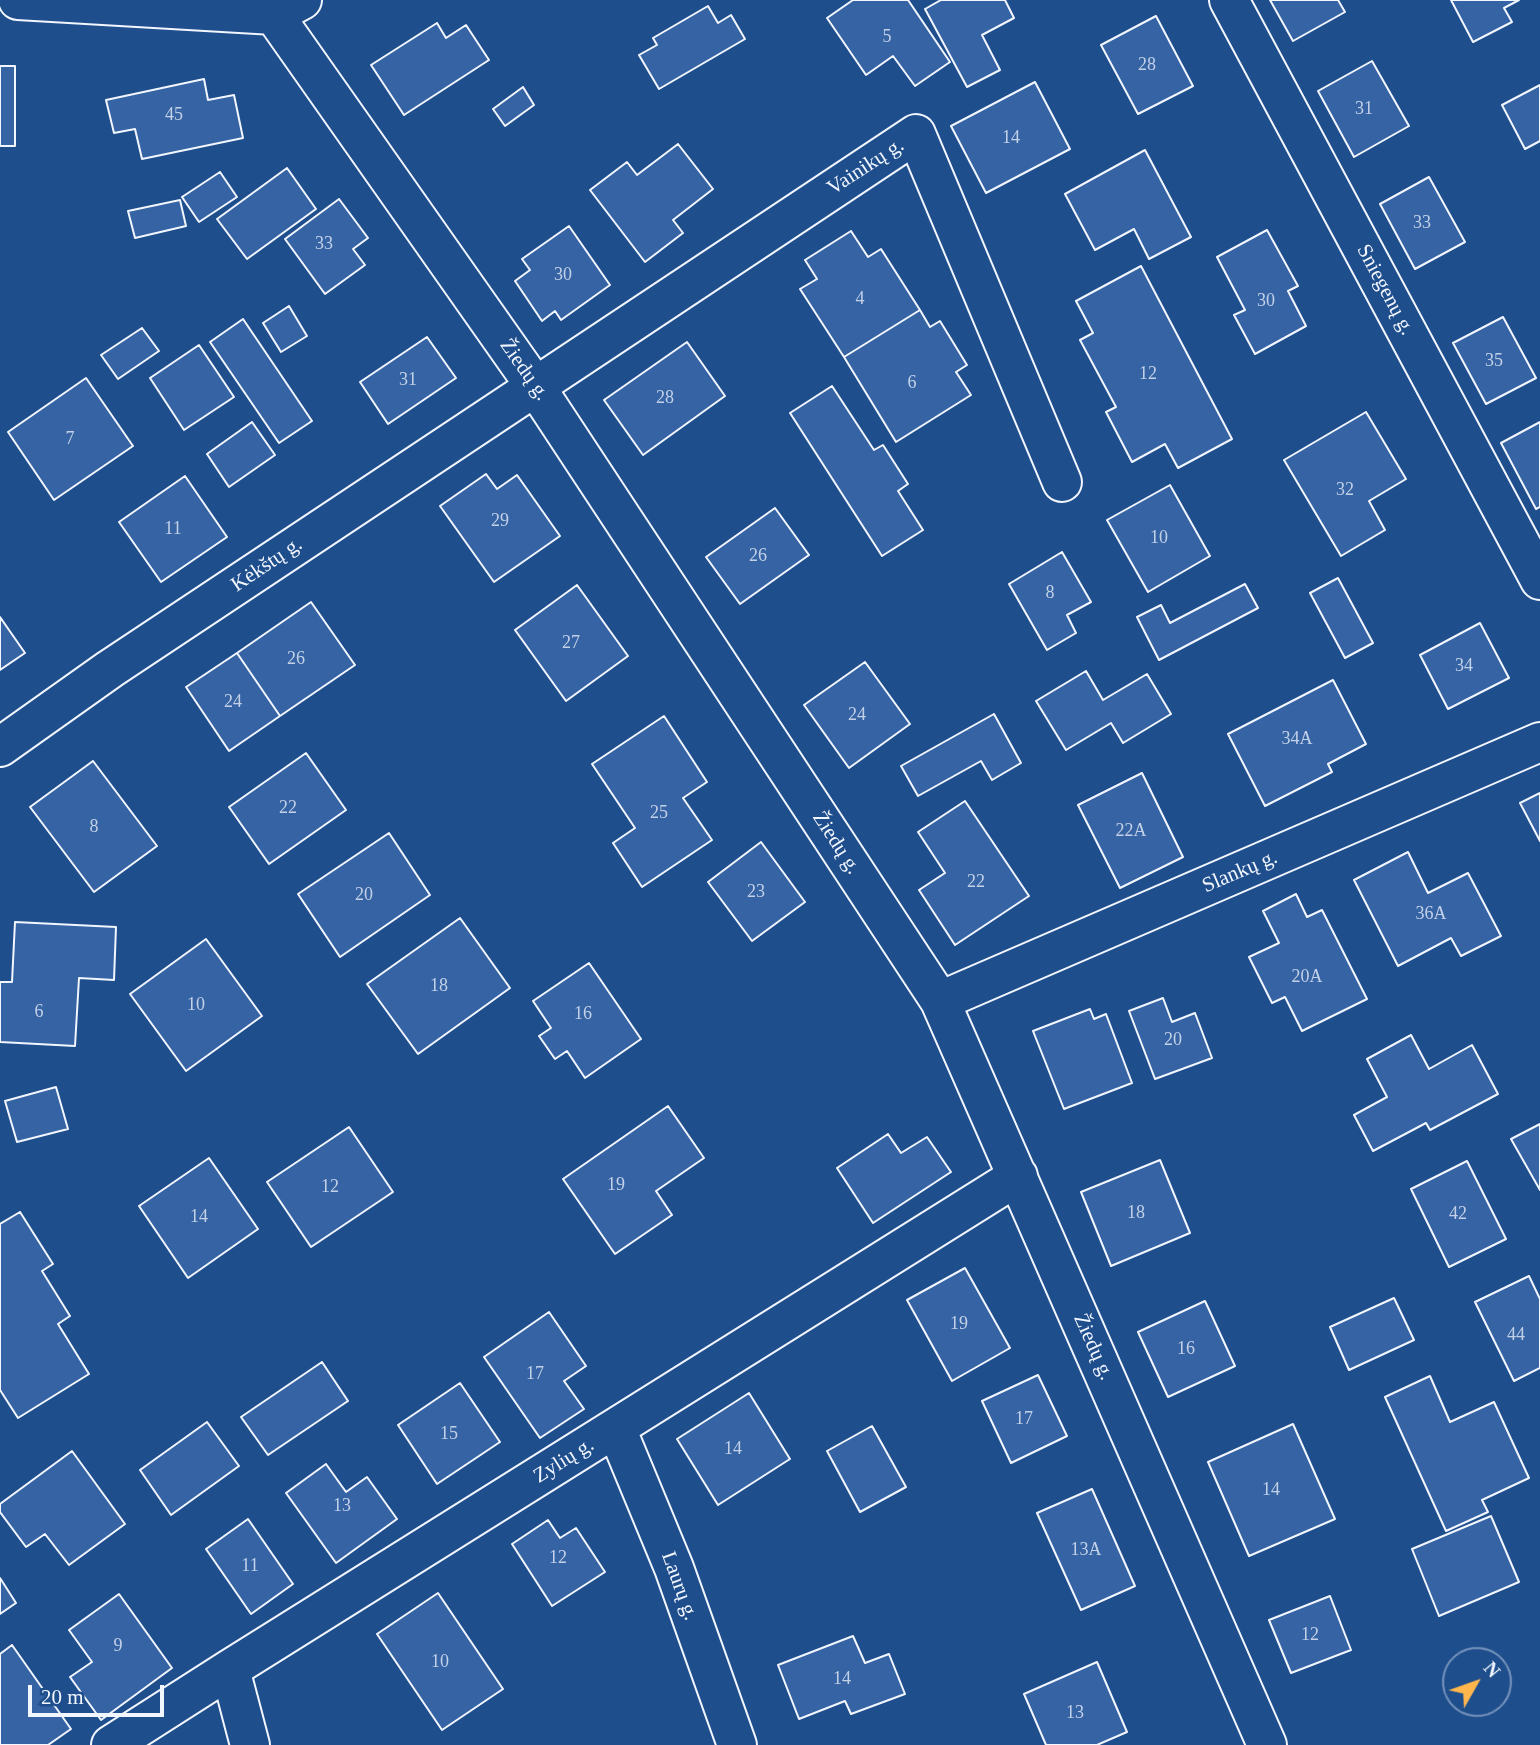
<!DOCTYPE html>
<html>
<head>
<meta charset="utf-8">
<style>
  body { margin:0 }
  #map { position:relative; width:1540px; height:1745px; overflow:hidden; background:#1f4e8c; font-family:"Times New Roman",serif }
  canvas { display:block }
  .north { position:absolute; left:1442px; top:1647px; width:70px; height:70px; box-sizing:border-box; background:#1f4e8c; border:2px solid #7391ba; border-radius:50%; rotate:50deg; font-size:19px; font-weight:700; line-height:28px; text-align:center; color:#f2f6ff }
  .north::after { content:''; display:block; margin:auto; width:24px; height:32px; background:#ffb74d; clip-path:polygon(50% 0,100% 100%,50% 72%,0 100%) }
  .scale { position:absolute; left:28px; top:1685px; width:136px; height:32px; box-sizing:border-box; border:4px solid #f2f6ff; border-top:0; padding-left:9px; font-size:21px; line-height:24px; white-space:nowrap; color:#f2f6ff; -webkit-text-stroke:5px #1f4e8c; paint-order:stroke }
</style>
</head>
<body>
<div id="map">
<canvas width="1540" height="1745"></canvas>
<div class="north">N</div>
<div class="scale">20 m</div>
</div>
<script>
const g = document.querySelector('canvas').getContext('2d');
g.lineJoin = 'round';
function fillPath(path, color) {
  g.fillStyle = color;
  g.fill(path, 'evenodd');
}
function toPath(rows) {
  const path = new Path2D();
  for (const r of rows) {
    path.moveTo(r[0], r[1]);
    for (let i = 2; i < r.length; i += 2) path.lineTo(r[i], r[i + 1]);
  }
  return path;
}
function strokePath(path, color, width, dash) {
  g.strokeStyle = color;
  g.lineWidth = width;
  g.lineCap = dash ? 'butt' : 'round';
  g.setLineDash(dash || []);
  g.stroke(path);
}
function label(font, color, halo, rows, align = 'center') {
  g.font = font + ' "Times New Roman",serif';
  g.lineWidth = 5;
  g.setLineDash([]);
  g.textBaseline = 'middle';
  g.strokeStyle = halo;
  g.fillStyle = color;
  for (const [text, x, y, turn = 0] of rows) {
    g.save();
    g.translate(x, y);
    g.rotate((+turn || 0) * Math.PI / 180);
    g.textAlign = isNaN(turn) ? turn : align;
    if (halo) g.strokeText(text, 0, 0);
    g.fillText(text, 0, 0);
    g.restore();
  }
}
const building = toPath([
  [853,0,908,0,950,62,915,86,893,56,866,75,827,18,853,0],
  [941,0,1005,0,1014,18,982,35,1000,70,967,87,925,9,941,0],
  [1270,0,1338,0,1345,12,1293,41,1270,0],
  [1451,0,1519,0,1504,8,1512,22,1473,42,1451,0],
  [708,6,718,23,731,15,745,39,659,89,639,55,657,45,653,38,708,6],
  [1156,16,1193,86,1138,114,1101,45,1156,16],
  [437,23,446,38,466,25,489,60,404,115,371,65,437,23],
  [1372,61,1409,126,1354,157,1318,91,1372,61],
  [0,66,15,66,15,146,0,146,0,66],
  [204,79,208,100,234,95,243,138,142,159,135,129,114,133,106,100,204,79],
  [1035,82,1070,149,986,193,951,126,1035,82],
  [1540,85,1540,141,1525,149,1502,105,1540,85],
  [523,87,534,105,505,126,493,109,523,87],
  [678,144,713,189,673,220,683,233,645,262,590,190,627,162,637,175,678,144],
  [1145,150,1191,237,1149,259,1134,229,1095,250,1065,194,1145,150],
  [287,168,316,209,247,259,217,219,287,168],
  [220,172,237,197,199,222,182,197,220,172],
  [1429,177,1465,242,1415,269,1380,204,1429,177],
  [339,199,368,238,353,249,365,265,325,294,285,239,339,199],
  [180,200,186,226,135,238,128,211,180,200],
  [569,226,610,285,561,320,555,311,542,321,515,281,530,270,522,259,569,226],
  [1267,230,1298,286,1288,291,1306,326,1255,354,1234,315,1245,310,1217,257,1267,230],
  [851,231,868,257,881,249,920,310,844,357,800,289,817,279,805,260,851,231],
  [1141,266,1232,439,1178,468,1165,444,1132,462,1106,412,1116,407,1080,340,1093,333,1076,301,1141,266],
  [289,306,307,336,281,352,263,323,289,306],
  [920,310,930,327,940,321,967,365,956,372,971,395,896,442,844,357,920,310],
  [1503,317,1536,378,1486,404,1453,343,1503,317],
  [243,319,312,421,279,443,210,342,243,319],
  [142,328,159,351,118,379,101,355,142,328],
  [427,337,456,378,388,424,360,382,427,337],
  [687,342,725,396,643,455,604,400,687,342],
  [199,345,234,397,184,430,150,378,199,345],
  [86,378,133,446,54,500,8,432,86,378],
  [832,386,874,450,883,445,908,484,898,491,923,530,882,556,790,413,832,386],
  [1366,412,1406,479,1369,501,1385,530,1341,556,1284,460,1366,412],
  [252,422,275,455,229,487,207,454,252,422],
  [1540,422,1540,507,1536,509,1501,443,1540,422],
  [486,474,497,489,517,475,560,536,494,582,440,506,486,474],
  [185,476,227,537,161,582,119,522,185,476],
  [1170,485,1210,556,1148,592,1107,520,1170,485],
  [775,508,809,555,740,604,706,557,775,508],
  [1062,552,1091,602,1067,615,1076,633,1047,650,1009,584,1062,552],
  [1338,578,1373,643,1345,658,1310,593,1338,578],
  [1245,584,1258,608,1159,660,1137,617,1161,605,1170,623,1245,584],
  [577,585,628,656,566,701,515,630,577,585],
  [311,602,355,665,280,716,237,653,311,602],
  [0,617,25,653,0,670,0,617],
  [1480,623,1509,678,1448,709,1420,655,1480,623],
  [237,653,280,716,229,751,186,687,237,653],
  [865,662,910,724,849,768,804,705,865,662],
  [1086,671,1103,700,1147,674,1171,714,1123,743,1111,723,1066,750,1036,701,1086,671],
  [1333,680,1366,744,1328,764,1332,772,1265,806,1228,734,1333,680],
  [994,714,1021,763,992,780,981,761,918,796,901,766,994,714],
  [664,716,707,782,683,798,712,840,642,887,613,843,635,828,592,764,664,716],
  [306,753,346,810,269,864,229,807,306,753],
  [93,761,157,846,94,892,30,807,93,761],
  [1142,773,1183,857,1120,888,1078,805,1142,773],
  [1540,793,1540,841,1520,803,1540,793],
  [965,801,1029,896,955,945,919,890,945,873,918,832,965,801],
  [389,833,430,895,340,957,298,894,389,833],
  [761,842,805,902,752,941,708,882,761,842],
  [1408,852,1428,893,1468,873,1501,936,1461,956,1451,938,1398,966,1354,880,1408,852],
  [1296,894,1307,917,1322,910,1367,999,1302,1031,1285,997,1272,1003,1249,957,1279,943,1263,911,1296,894],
  [460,918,510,988,418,1054,367,984,460,918],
  [15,922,116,927,114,980,79,978,75,1046,0,1042,0,982,12,982,15,922],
  [206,939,262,1016,186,1071,130,994,206,939],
  [589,963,641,1039,585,1078,567,1051,555,1059,539,1036,551,1028,533,1001,589,963],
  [1163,998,1172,1022,1195,1013,1212,1058,1155,1079,1129,1011,1163,998],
  [1090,1009,1094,1019,1106,1014,1132,1083,1064,1109,1033,1031,1090,1009],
  [1411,1035,1429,1069,1472,1045,1498,1094,1430,1130,1426,1123,1373,1151,1354,1115,1387,1097,1367,1059,1411,1035],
  [56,1087,68,1129,17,1142,5,1101,56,1087],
  [668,1106,704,1158,656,1191,672,1215,615,1254,563,1179,668,1106],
  [1540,1124,1540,1190,1511,1139,1540,1124],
  [349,1127,393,1192,311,1247,267,1182,349,1127],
  [888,1134,901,1153,927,1137,951,1172,873,1223,837,1168,888,1134],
  [209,1158,258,1229,188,1278,139,1206,209,1158],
  [1160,1160,1190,1233,1111,1266,1081,1192,1160,1160],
  [1467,1161,1506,1239,1449,1267,1411,1189,1467,1161],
  [20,1212,53,1264,42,1271,70,1316,58,1324,89,1374,18,1418,0,1390,0,1224,20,1212],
  [965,1268,1010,1348,952,1381,907,1300,965,1268],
  [1529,1276,1540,1299,1540,1368,1514,1381,1475,1302,1529,1276],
  [1394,1298,1414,1340,1349,1370,1330,1327,1394,1298],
  [1205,1301,1235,1366,1168,1397,1138,1332,1205,1301],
  [549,1312,586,1366,564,1381,584,1409,540,1438,484,1357,549,1312],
  [322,1362,348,1401,268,1455,241,1417,322,1362],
  [1038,1375,1067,1436,1011,1463,982,1401,1038,1375],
  [1430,1376,1450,1422,1494,1402,1529,1478,1482,1500,1488,1512,1446,1531,1385,1397,1430,1376],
  [460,1383,500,1442,437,1484,398,1425,460,1383],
  [749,1393,790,1459,718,1505,677,1439,749,1393],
  [207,1422,239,1466,171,1515,140,1470,207,1422],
  [1293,1424,1335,1519,1249,1556,1208,1462,1293,1424],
  [872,1426,906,1487,860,1512,827,1451,872,1426],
  [72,1451,125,1524,69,1565,45,1534,26,1547,0,1512,0,1504,72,1451],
  [326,1464,346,1492,367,1477,397,1519,336,1563,286,1493,326,1464],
  [1092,1489,1135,1586,1081,1610,1037,1513,1092,1489],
  [1491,1516,1519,1582,1439,1616,1412,1549,1491,1516],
  [248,1519,293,1584,251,1614,206,1549,248,1519],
  [548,1520,560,1538,576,1528,605,1572,552,1606,512,1544,548,1520],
  [0,1578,16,1603,0,1614,0,1578],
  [438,1593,503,1689,442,1730,377,1634,438,1593],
  [119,1594,172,1668,101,1720,70,1677,92,1662,69,1630,119,1594],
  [1330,1596,1351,1650,1291,1673,1269,1620,1330,1596],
  [853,1636,865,1663,889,1654,905,1694,851,1714,845,1701,799,1719,778,1665,853,1636],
  [12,1645,71,1729,48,1745,0,1745,0,1654,12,1645],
  [1097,1662,1127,1732,1097,1745,1046,1745,1024,1694,1097,1662]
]);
const street = toPath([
  [18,0,274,15,302,0],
  [1229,0,1540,580],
  [274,15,535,386,940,1001,1267,1745],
  [0,747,110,669,916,134,1062,482],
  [940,1001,1540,742],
  [616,1428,674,1568,737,1745],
  [230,1669,250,1745],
  [111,1745,230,1669,1018,1176]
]);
const numberNames = [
  ["5",887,37],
  ["28",1147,65],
  ["31",1364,109],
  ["45",174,115],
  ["14",1011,138],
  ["33",1422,223],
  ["33",324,244],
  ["30",563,275],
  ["4",860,299],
  ["30",1266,301],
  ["35",1494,361],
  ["12",1148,374],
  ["31",408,380],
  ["6",912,383],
  ["28",665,398],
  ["7",70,439],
  ["32",1345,490],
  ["29",500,521],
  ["11",173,529],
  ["10",1159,538],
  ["26",758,556],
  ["8",1050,593],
  ["27",571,643],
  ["26",296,659],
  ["34",1464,666],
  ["24",233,702],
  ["24",857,715],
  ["34A",1297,739],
  ["22",288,808],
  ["25",659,813],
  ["8",94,827],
  ["22A",1131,831],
  ["22",976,882],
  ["23",756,892],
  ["20",364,895],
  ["36A",1431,914],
  ["20A",1307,977],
  ["18",439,986],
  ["10",196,1005],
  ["6",39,1012],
  ["16",583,1014],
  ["20",1173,1040],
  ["19",616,1185],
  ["12",330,1187],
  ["18",1136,1213],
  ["42",1458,1214],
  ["14",199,1217],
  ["19",959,1324],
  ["44",1516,1335],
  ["16",1186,1349],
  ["17",535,1374],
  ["17",1024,1419],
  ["15",449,1434],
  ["14",733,1449],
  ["14",1271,1490],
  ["13",342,1506],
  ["13A",1086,1550],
  ["12",558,1558],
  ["11",250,1566],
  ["12",1310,1635],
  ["9",118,1646],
  ["10",440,1662],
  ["14",842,1679],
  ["13",1075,1713]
];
const streetNames = [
  ["Vainikų g.",866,167,-33],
  ["Sniegenų g.",1385,290,62],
  ["Žiedų g.",524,370,55],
  ["Kėkštų g.",267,565,-34],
  ["Žiedų g.",836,843,57],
  ["Slankų g.",1240,872,-23],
  ["Žiedų g.",1093,1347,66],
  ["Zylių g.",564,1461,-32],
  ["Laurų g.",679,1586,70]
];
fillPath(building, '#3563a3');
strokePath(building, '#f2f6ff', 2);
strokePath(street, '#f2f6ff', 42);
strokePath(street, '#1f4e8c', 38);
label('18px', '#c3d1e8', null, numberNames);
label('21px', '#f2f6ff', '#1f4e8c', streetNames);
</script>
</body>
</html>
